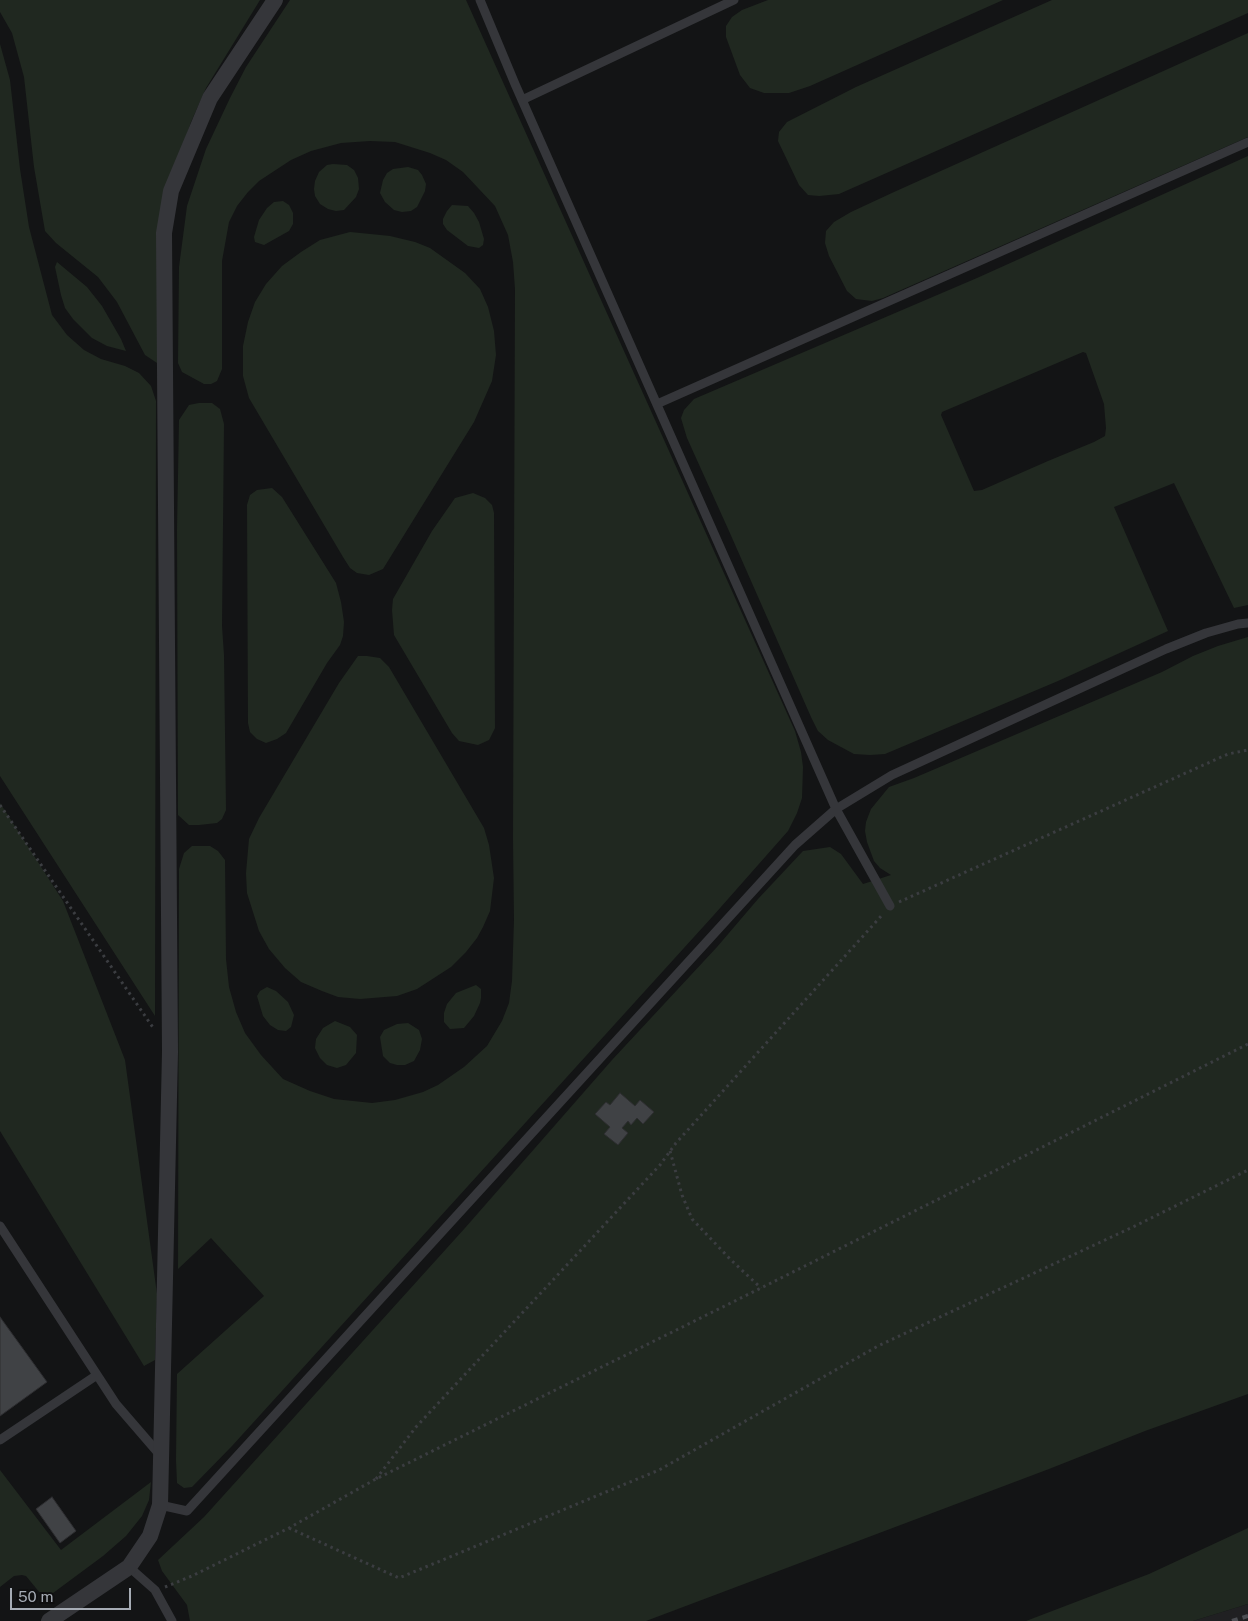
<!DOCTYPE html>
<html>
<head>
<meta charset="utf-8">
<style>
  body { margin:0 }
  #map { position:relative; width:1248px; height:1621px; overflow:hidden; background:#131415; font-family:"Public Sans",sans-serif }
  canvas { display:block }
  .scale { position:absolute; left:10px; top:1588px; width:121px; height:22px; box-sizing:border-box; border:2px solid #a6acb5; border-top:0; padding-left:6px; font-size:15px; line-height:18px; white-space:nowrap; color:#a6acb5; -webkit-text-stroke:4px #0f0f10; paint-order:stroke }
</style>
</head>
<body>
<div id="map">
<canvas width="1248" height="1621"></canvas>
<div class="scale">50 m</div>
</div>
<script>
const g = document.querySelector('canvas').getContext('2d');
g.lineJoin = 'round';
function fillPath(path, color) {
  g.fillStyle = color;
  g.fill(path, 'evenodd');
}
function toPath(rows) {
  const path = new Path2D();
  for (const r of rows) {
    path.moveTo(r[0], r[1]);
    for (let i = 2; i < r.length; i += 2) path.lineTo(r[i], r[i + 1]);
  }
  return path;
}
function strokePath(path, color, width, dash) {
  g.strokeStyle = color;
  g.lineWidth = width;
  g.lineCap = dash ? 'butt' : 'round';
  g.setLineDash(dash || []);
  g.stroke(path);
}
const built = toPath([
  [1248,1604,1248,1621,1193,1621]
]);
const green = toPath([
  [0,0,260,0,206,88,191,122,177,163,158,268,157,363,145,355,117,302,98,277,56,243,45,231,34,167,24,77,12,33,0,12],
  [290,0,466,0,795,731,801,752,803,767,802,798,797,813,788,831,713,916,232,1446,192,1487,184,1488,177,1483,176,1460,177,1374,264,1296,211,1238,178,1269,179,869,184,853,192,846,210,846,218,851,225,860,226,959,229,987,236,1012,245,1033,261,1055,283,1079,310,1091,334,1099,372,1103,395,1100,423,1092,438,1085,464,1067,487,1046,502,1021,509,1003,512,981,514,920,513,838,515,289,513,262,508,235,495,206,463,172,446,160,430,153,395,142,370,141,341,143,311,151,291,160,259,181,248,192,237,206,229,222,222,261,222,369,217,381,211,384,204,384,182,372,178,363,179,267,187,206,206,149,230,98,246,67],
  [768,0,1003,0,810,86,789,93,764,93,750,88,740,75,726,37,726,26,732,17,742,10],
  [1052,0,1248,0,1248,13,839,194,819,196,808,195,799,185,778,141,779,132,787,122,856,87],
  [1248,33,1248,137,883,298,872,301,856,299,847,291,829,256,825,243,826,231,834,222,851,212,894,192],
  [0,44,10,80,20,169,29,227,52,315,67,335,84,350,101,359,125,366,139,373,151,386,156,401,155,1016,0,776],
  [1248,156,1248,605,1234,608,1174,483,1114,507,1168,631,1058,681,885,754,870,755,854,754,828,740,818,731,811,717,729,531,687,438,681,418,684,410,694,399,977,278],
  [1083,352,1086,353,1104,404,1106,428,1105,436,1094,442,1048,461,982,490,974,491,941,415,942,412],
  [333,164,347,165,354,170,358,178,359,189,356,197,344,210,336,211,328,209,320,204,315,196,314,189,315,181,319,172,327,165],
  [408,167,418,170,422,175,426,184,425,191,417,207,411,211,402,212,394,210,385,202,380,193,383,180,387,173,393,169],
  [283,201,289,205,293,213,293,224,289,231,264,245,255,242,254,237,259,220,267,208,274,202],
  [452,205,468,206,474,213,479,222,484,239,483,245,479,248,468,246,447,230,443,224,443,219,447,211],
  [350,232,390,236,415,242,430,248,465,273,480,289,488,307,494,331,496,355,492,381,474,422,383,569,369,575,357,573,350,568,343,557,249,398,243,376,243,346,248,322,255,302,266,284,282,266,301,252,320,240],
  [57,262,87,287,102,306,121,339,126,351,107,346,92,338,73,319,65,308,61,295,55,267],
  [199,403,212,403,220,409,224,424,222,626,224,655,226,810,222,819,217,823,199,825,189,825,178,815,177,530,179,420,189,405],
  [272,488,282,497,336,583,341,602,344,622,343,636,340,645,327,663,286,733,277,739,266,743,257,739,250,732,248,723,247,505,250,495,257,490],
  [473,493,485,498,492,505,494,513,495,728,489,740,478,745,459,741,452,733,394,635,392,610,393,599,432,531,455,498],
  [1248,637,1248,1394,1145,1431,1049,1469,646,1621,190,1621,187,1605,162,1571,158,1560,204,1517,465,1228,612,1060,717,947,758,899,803,851,830,847,841,854,863,884,891,875,880,868,874,861,867,842,865,831,866,822,871,809,889,787,914,778,1162,672,1193,656,1218,646],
  [358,656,367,656,380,658,389,667,484,828,489,845,494,878,490,911,483,927,477,938,466,952,451,967,417,989,397,996,360,999,338,997,322,991,301,982,285,968,269,949,259,931,247,893,246,873,249,839,259,818,339,683],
  [0,803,63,901,125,1060,157,1294,155,1360,144,1366,0,1131],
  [476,985,481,989,481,998,480,1003,474,1016,464,1028,450,1029,444,1022,444,1013,447,1004,456,993],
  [267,987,276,991,288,1002,294,1015,291,1027,286,1031,278,1030,270,1025,263,1016,257,996,260,991],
  [335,1021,350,1027,357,1035,356,1053,346,1065,337,1068,327,1065,320,1058,315,1048,316,1039,323,1028],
  [408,1023,419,1030,422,1039,420,1050,414,1061,405,1065,397,1065,390,1063,383,1056,380,1037,384,1030,397,1024],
  [0,1470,61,1550,151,1482,149,1500,142,1516,126,1536,103,1556,45,1599,26,1576,22,1575,14,1576,0,1587],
  [1248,1528,1248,1604,1193,1621,1026,1621,1149,1574]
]);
const building = toPath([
  [620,1093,635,1106,640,1100,654,1112,643,1124,637,1118,631,1125,628,1121,622,1128,628,1133,618,1145,604,1134,610,1127,595,1114,606,1102,610,1105,620,1093],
  [0,1317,47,1382,0,1416,0,1317],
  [52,1497,76,1531,60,1543,36,1509,52,1497]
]);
const path = toPath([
  [0,805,154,1029],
  [899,902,1228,754,1248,750],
  [670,1151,682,1195,692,1219,731,1260,761,1288],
  [376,1479,416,1427,660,1165,676,1143,883,914],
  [289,1528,399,1578,659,1470,878,1346,1133,1227,1248,1170],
  [165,1587,192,1576,289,1528,374,1480,761,1288,1248,1044]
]);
const lane = toPath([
  [480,0,515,84,836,809,890,906],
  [522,100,734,0],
  [657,404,1248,142],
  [0,1226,116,1404,160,1455],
  [0,1440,97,1375],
  [160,1505,187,1511,795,845,836,809,892,775,1166,649,1206,633,1238,624,1248,623],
  [129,1567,155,1590,172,1621]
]);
const street = toPath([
  [49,1621,129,1567,150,1536,160,1505,170,1052,164,233,171,191,210,98,275,0]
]);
const rail = toPath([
  [1232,1621,1248,1616]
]);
fillPath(built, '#202022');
fillPath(green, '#202820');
fillPath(building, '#404245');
strokePath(building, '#2e2e31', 1);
strokePath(path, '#3b3d41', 3, [2.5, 4]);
strokePath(lane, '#35363a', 9);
strokePath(street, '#35363a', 16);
strokePath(rail, '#4c4e53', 4, [6, 5]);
</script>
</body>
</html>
